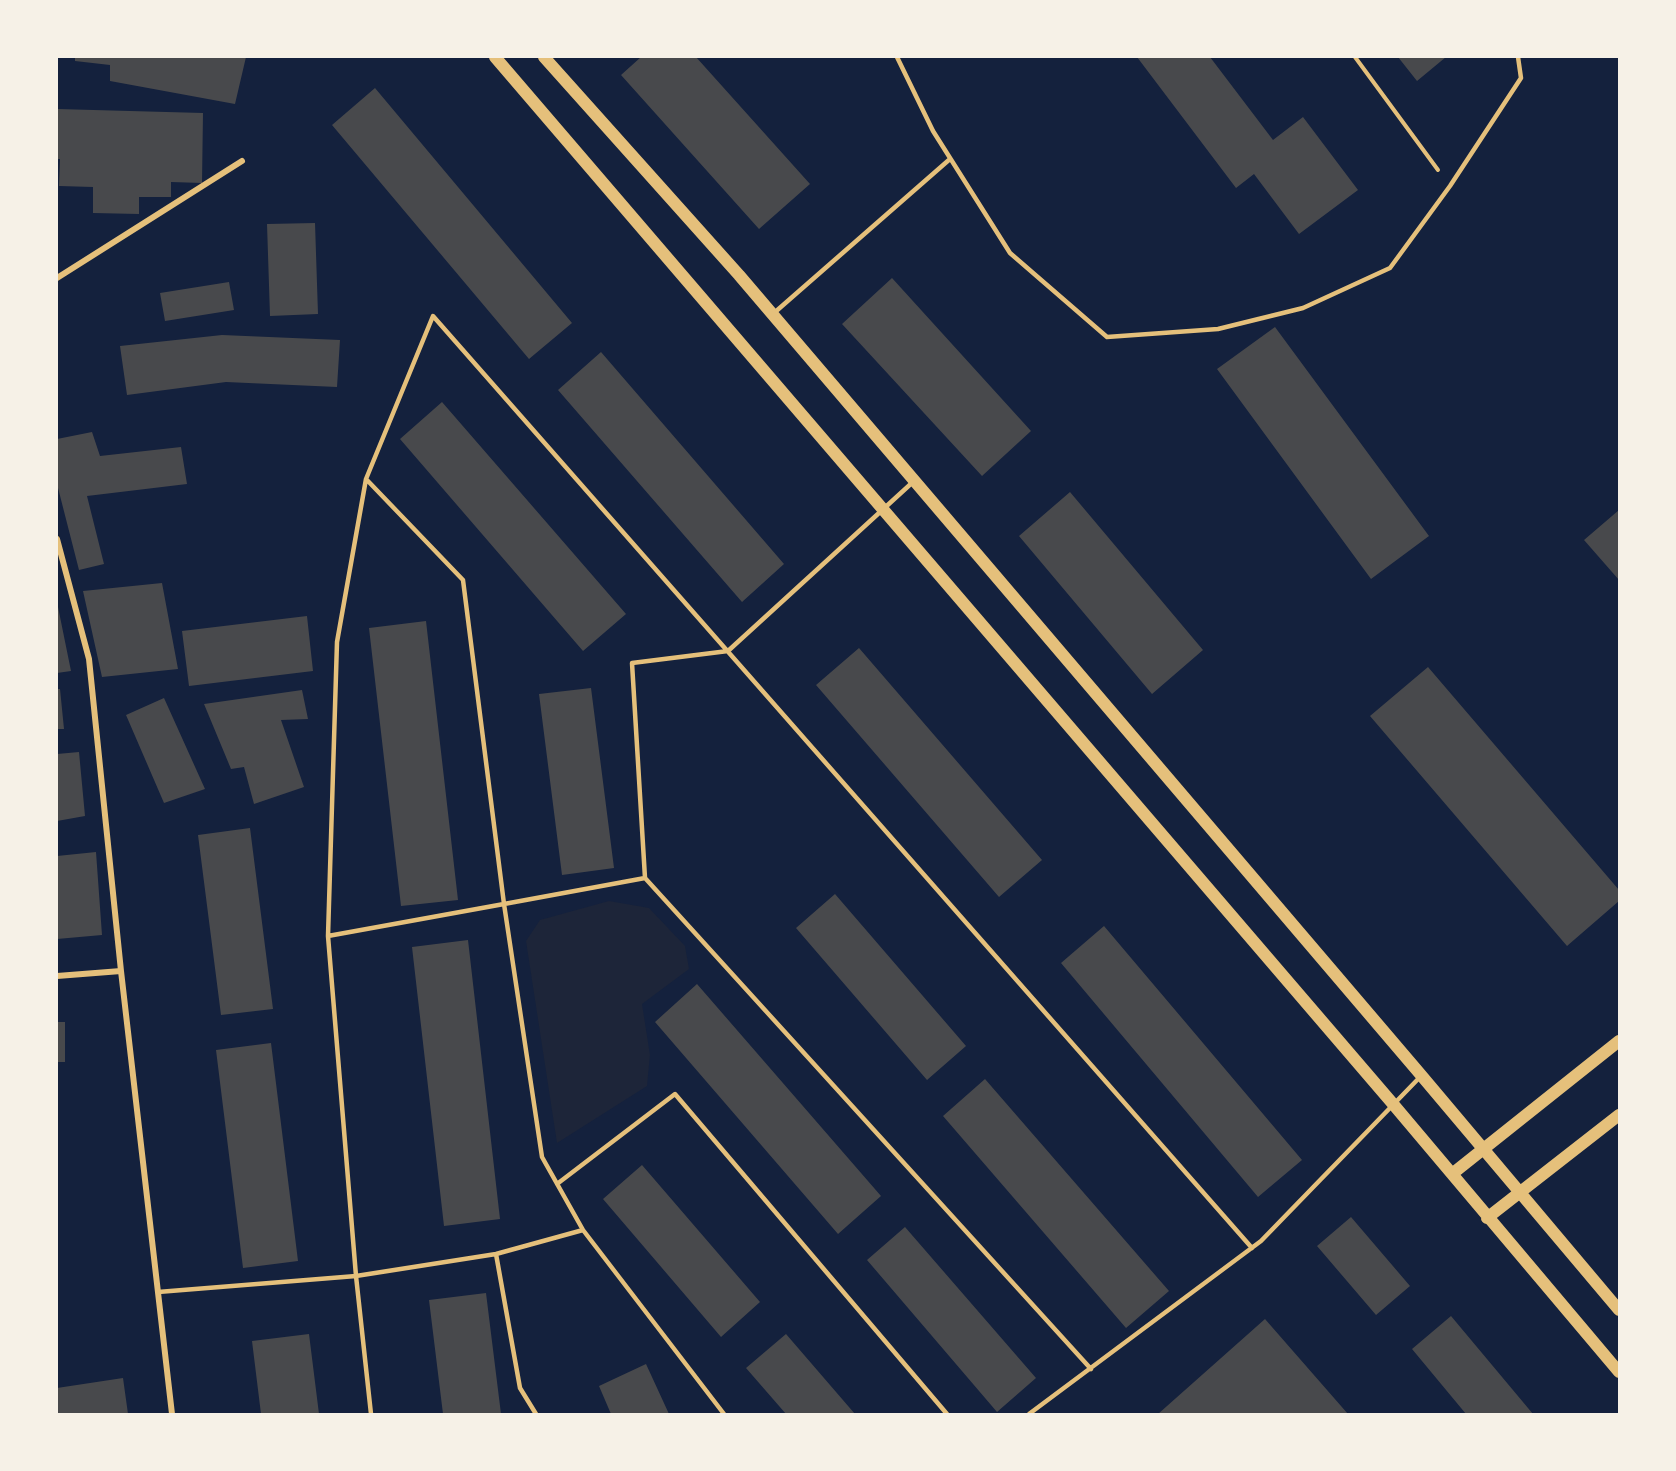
<!DOCTYPE html>
<html>
<head>
<meta charset="utf-8">
<style>
  body { margin:0 }
  #map { position:relative; width:1676px; height:1471px; overflow:hidden; background:#14213d; font-family:Mulish,sans-serif }
  canvas { display:block }
  .frame { position:absolute; inset:0; border:58px solid #f6f1e7; pointer-events:none }
</style>
</head>
<body>
<div id="map">
<canvas width="1676" height="1471"></canvas>
<div class="frame"></div>
</div>
<script>
const g = document.querySelector('canvas').getContext('2d');
g.lineJoin = 'round';
function fillPath(path, color) {
  g.fillStyle = color;
  g.fill(path, 'evenodd');
}
function toPath(rows) {
  const path = new Path2D();
  for (const r of rows) {
    path.moveTo(r[0], r[1]);
    for (let i = 2; i < r.length; i += 2) path.lineTo(r[i], r[i + 1]);
  }
  return path;
}
function strokePath(path, color, width, dash) {
  g.strokeStyle = color;
  g.lineWidth = width;
  g.lineCap = dash ? 'butt' : 'round';
  g.setLineDash(dash || []);
  g.stroke(path);
}
const green = toPath([
  [609,901,649,908,685,946,689,969,642,1004,650,1055,647,1086,557,1143,526,941,540,920]
]);
const building = toPath([
  [75,57,246,57,235,104,110,81,110,65,75,61],
  [641,57,696,57,810,184,759,229,621,75],
  [1137,57,1210,57,1273,140,1303,117,1358,190,1299,234,1254,174,1236,188],
  [1398,57,1446,57,1417,81],
  [375,88,572,323,529,359,332,125],
  [57,109,203,113,202,183,171,182,171,197,139,197,139,214,93,213,93,187,59,186,60,159,57,159],
  [315,223,318,314,270,316,267,224],
  [892,278,1031,431,982,476,842,324],
  [229,282,234,310,165,321,160,293],
  [1275,327,1429,536,1371,579,1217,369],
  [222,335,340,340,337,387,226,382,127,395,120,346],
  [601,352,784,564,742,602,558,390],
  [442,402,626,614,583,651,400,439],
  [92,432,100,456,181,447,187,484,87,496,104,564,79,570,57,484,57,439],
  [1070,492,1203,650,1152,694,1019,536],
  [1619,510,1619,580,1584,540],
  [162,583,178,669,102,677,83,591],
  [57,602,71,671,57,673],
  [307,616,313,671,189,686,182,631],
  [426,621,458,900,401,906,369,628],
  [859,648,1042,860,999,897,816,685],
  [1428,667,1619,890,1619,901,1567,946,1370,716],
  [591,688,614,868,562,875,539,694],
  [57,689,60,689,64,729,57,729],
  [302,690,308,719,281,720,304,787,254,804,244,767,231,769,204,704],
  [164,698,205,789,164,803,126,715],
  [79,752,85,816,57,821,57,754],
  [250,828,273,1009,221,1015,198,835],
  [96,852,102,935,57,939,57,856],
  [835,894,966,1046,927,1080,796,928],
  [1104,926,1302,1160,1258,1197,1061,963],
  [468,940,500,1219,444,1226,412,947],
  [697,984,881,1196,838,1234,655,1022],
  [57,1022,65,1022,65,1062,57,1062],
  [271,1043,298,1261,243,1268,216,1050],
  [985,1079,1169,1291,1126,1328,943,1116],
  [642,1165,760,1302,721,1337,603,1199],
  [1351,1217,1410,1286,1376,1315,1317,1246],
  [905,1227,1036,1378,997,1412,867,1260],
  [486,1293,501,1414,443,1414,429,1300],
  [1451,1316,1533,1414,1466,1414,1412,1349],
  [1265,1319,1348,1414,1158,1414],
  [309,1334,319,1414,261,1414,252,1341],
  [786,1334,855,1414,786,1414,746,1368],
  [646,1364,669,1414,611,1414,599,1386],
  [123,1378,128,1414,57,1414,57,1388]
]);
const path = toPath([
  [1355,57,1438,170]
]);
const service = toPath([
  [897,57,933,131,1010,253,1107,337,1218,329,1303,308,1390,268,1450,186,1521,78,1518,57],
  [774,313,950,159],
  [645,878,632,663,728,651,914,481],
  [328,936,337,642,366,479],
  [557,1184,675,1094,947,1414],
  [583,1230,542,1157,504,904,645,878,1091,1369],
  [496,1254,520,1388,536,1414],
  [158,1292,356,1276,496,1254,583,1230,724,1414],
  [371,1414,356,1276,328,936,504,904,463,580,366,479,433,316,1252,1248],
  [1029,1414,1261,1241,1421,1076]
]);
const minor = toPath([
  [57,278,242,161],
  [57,539,89,659,121,971],
  [57,976,121,971,172,1414]
]);
const secondary = toPath([
  [495,57,1393,1104,1619,1372],
  [544,57,739,275,1421,1075,1619,1310],
  [1452,1174,1619,1041],
  [1487,1218,1619,1115]
]);
fillPath(green, '#1d2539');
fillPath(building, '#48494c');
strokePath(path, '#e5c07b', 4);
strokePath(service, '#e5c07b', 4.5);
strokePath(minor, '#e5c07b', 6);
strokePath(secondary, '#e5c07b', 12);
</script>
</body>
</html>
